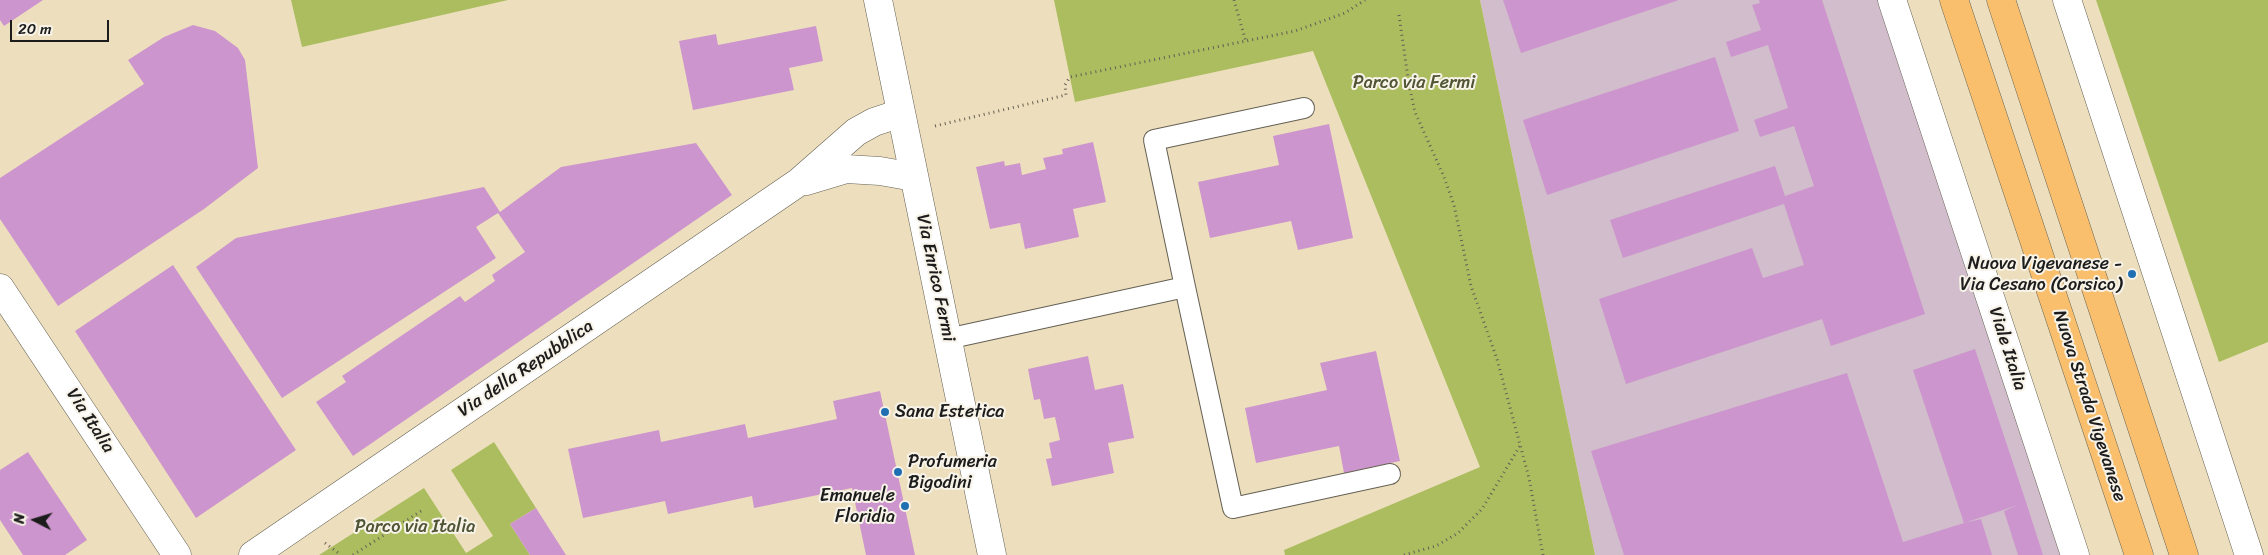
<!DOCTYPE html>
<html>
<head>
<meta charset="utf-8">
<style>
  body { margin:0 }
  #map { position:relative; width:2268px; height:555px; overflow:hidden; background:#eddfbd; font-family:Sriracha,sans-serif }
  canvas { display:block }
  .north { position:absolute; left:10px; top:495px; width:50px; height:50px; -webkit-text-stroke:4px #f7f3e8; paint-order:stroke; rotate:275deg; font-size:14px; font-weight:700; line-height:20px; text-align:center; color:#1c1c1c }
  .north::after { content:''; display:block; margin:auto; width:18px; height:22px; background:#1c1c1c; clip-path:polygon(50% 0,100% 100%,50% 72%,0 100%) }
  .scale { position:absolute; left:10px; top:20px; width:99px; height:22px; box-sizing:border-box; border:2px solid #1c1c1c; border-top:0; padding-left:6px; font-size:15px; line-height:18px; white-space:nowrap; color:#1c1c1c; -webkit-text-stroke:4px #f7f3e8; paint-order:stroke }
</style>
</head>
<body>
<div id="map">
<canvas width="2268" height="555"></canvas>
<div class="north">N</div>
<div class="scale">20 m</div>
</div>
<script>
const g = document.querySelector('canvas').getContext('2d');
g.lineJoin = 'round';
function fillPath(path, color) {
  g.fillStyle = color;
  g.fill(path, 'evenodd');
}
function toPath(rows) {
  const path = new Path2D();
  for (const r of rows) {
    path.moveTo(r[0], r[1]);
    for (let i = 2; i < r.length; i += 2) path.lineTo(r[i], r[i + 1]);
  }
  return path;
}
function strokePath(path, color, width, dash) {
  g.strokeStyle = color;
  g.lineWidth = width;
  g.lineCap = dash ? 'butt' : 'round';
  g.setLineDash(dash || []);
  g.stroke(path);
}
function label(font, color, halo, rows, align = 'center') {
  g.font = font + ' Sriracha,sans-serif';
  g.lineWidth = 4;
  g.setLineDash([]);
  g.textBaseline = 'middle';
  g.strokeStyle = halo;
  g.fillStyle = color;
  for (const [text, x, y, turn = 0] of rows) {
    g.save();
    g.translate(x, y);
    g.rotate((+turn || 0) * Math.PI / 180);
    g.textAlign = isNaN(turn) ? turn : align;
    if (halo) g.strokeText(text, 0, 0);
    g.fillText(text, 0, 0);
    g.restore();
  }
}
const industrial = toPath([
  [1480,0,1884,0,2067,555,1595,555]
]);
const green = toPath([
  [291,0,508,0,302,47],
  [1054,0,1480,0,1595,555,1285,555,1284,550,1480,467,1313,51,1075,102],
  [2096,0,2268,0,2268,342,2219,362],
  [494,442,536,508,510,524,530,555,319,555,424,488,466,553,493,536,451,470]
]);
const building = toPath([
  [0,0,43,0,4,26,0,20],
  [1503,0,1679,0,1521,53],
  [1759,0,1822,0,1925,314,1831,346,1822,319,1626,384,1599,299,1752,248,1763,278,1804,265,1784,204,1623,258,1610,220,1775,166,1785,196,1814,186,1794,126,1760,137,1754,120,1788,108,1768,45,1731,57,1726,42,1761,30,1752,5,1760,3],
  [193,25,215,31,238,48,245,60,258,168,204,209,58,306,0,219,0,178,144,84,128,60,164,37],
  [816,26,823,61,789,68,794,90,693,110,679,41,716,34,718,45],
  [1715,57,1739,131,1547,195,1523,120],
  [1329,124,1353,238,1298,250,1291,221,1210,238,1198,182,1279,165,1273,136],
  [1093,142,1106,202,1073,209,1079,237,1025,249,1020,223,990,229,976,167,1004,161,1005,166,1020,163,1022,175,1046,169,1043,158,1063,154,1062,149],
  [696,143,732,195,353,456,316,402,346,382,342,376,460,296,465,302,495,281,492,275,525,252,498,213,476,227,496,258,282,398,196,267,236,238,484,187,500,212,561,167],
  [173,265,296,450,196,518,75,331],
  [1975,349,2026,502,2043,555,2018,555,2004,511,2018,505,1964,523,1913,370],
  [1376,351,1400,461,1344,473,1339,446,1256,463,1245,408,1327,390,1320,363],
  [1088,356,1095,390,1123,384,1134,438,1108,443,1114,473,1052,486,1046,459,1052,458,1049,443,1060,440,1055,417,1044,419,1040,399,1034,400,1028,369],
  [1847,373,1903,542,1964,523,1981,519,1992,555,1624,555,1591,451],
  [880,391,915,555,866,555,852,488,754,508,752,496,668,514,665,501,583,518,568,449,659,430,661,442,745,424,748,438,837,419,833,401],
  [28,452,87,540,65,555,23,555,0,520,0,470],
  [536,508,566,555,530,555,510,524]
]);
const path = toPath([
  [1234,0,1246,42],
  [1399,15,1409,85,1415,112,1444,177,1454,205,1471,286,1497,359,1529,478,1543,555],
  [935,126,1066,95,1065,85,1070,77,1295,31,1345,13,1365,0],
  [325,543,341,555],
  [353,555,421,511],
  [1404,555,1436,546,1458,533,1482,509,1521,444]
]);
const lane = toPath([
  [1185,287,1233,508,1390,474],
  [947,339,1185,287,1154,140,1304,108]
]);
const street = toPath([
  [878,0,992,555],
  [1892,0,2075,555],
  [2067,0,2249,555],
  [806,181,846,169,880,171,914,177],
  [0,288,177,555],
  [253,555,799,182,856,132,874,122,901,113]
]);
const primary = toPath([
  [1954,0,2139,555],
  [2001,0,2184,555]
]);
const markers = [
  [2132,274,5,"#1f6fb2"],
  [885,412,5,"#1f6fb2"],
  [898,472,5,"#1f6fb2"],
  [905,506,5,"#1f6fb2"]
];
const parkNames = [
  ["Parco via Fermi",1414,83],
  ["Parco via Italia",415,527]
];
const poiNames = [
  ["Nuova Vigevanese -",2122,264],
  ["Via Cesano (Corsico)",2122,285],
  ["Sana Estetica",895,412,"left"],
  ["Profumeria",908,462,"left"],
  ["Bigodini",908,483,"left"],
  ["Emanuele",895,496],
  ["Floridia",895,517]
];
const streetNames = [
  ["Via Enrico Fermi",935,278,78],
  ["Viale Italia",2007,349,72],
  ["Via della Repubblica",526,369,-34],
  ["Nuova Strada Vigevanese",2089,406,72],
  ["Via Italia",90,421,57]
];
fillPath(industrial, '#d1bdcb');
fillPath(green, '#acbd60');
fillPath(building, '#cd95cd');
strokePath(lane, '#656054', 22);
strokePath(street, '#656054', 29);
strokePath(primary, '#656054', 29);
strokePath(path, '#656054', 3, [1, 4]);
strokePath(lane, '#fff', 20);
strokePath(street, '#fff', 28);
strokePath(primary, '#f9bf6d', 28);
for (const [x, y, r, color] of markers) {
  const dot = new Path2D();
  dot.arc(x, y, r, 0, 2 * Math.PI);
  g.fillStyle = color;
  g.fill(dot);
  strokePath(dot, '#f7f3e8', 2);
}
label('18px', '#4e5434', '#f7f3e8', parkNames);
label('18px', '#1c1c1c', '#f7f3e8', poiNames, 'right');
label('18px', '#1c1c1c', '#f7f3e8', streetNames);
</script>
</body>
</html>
